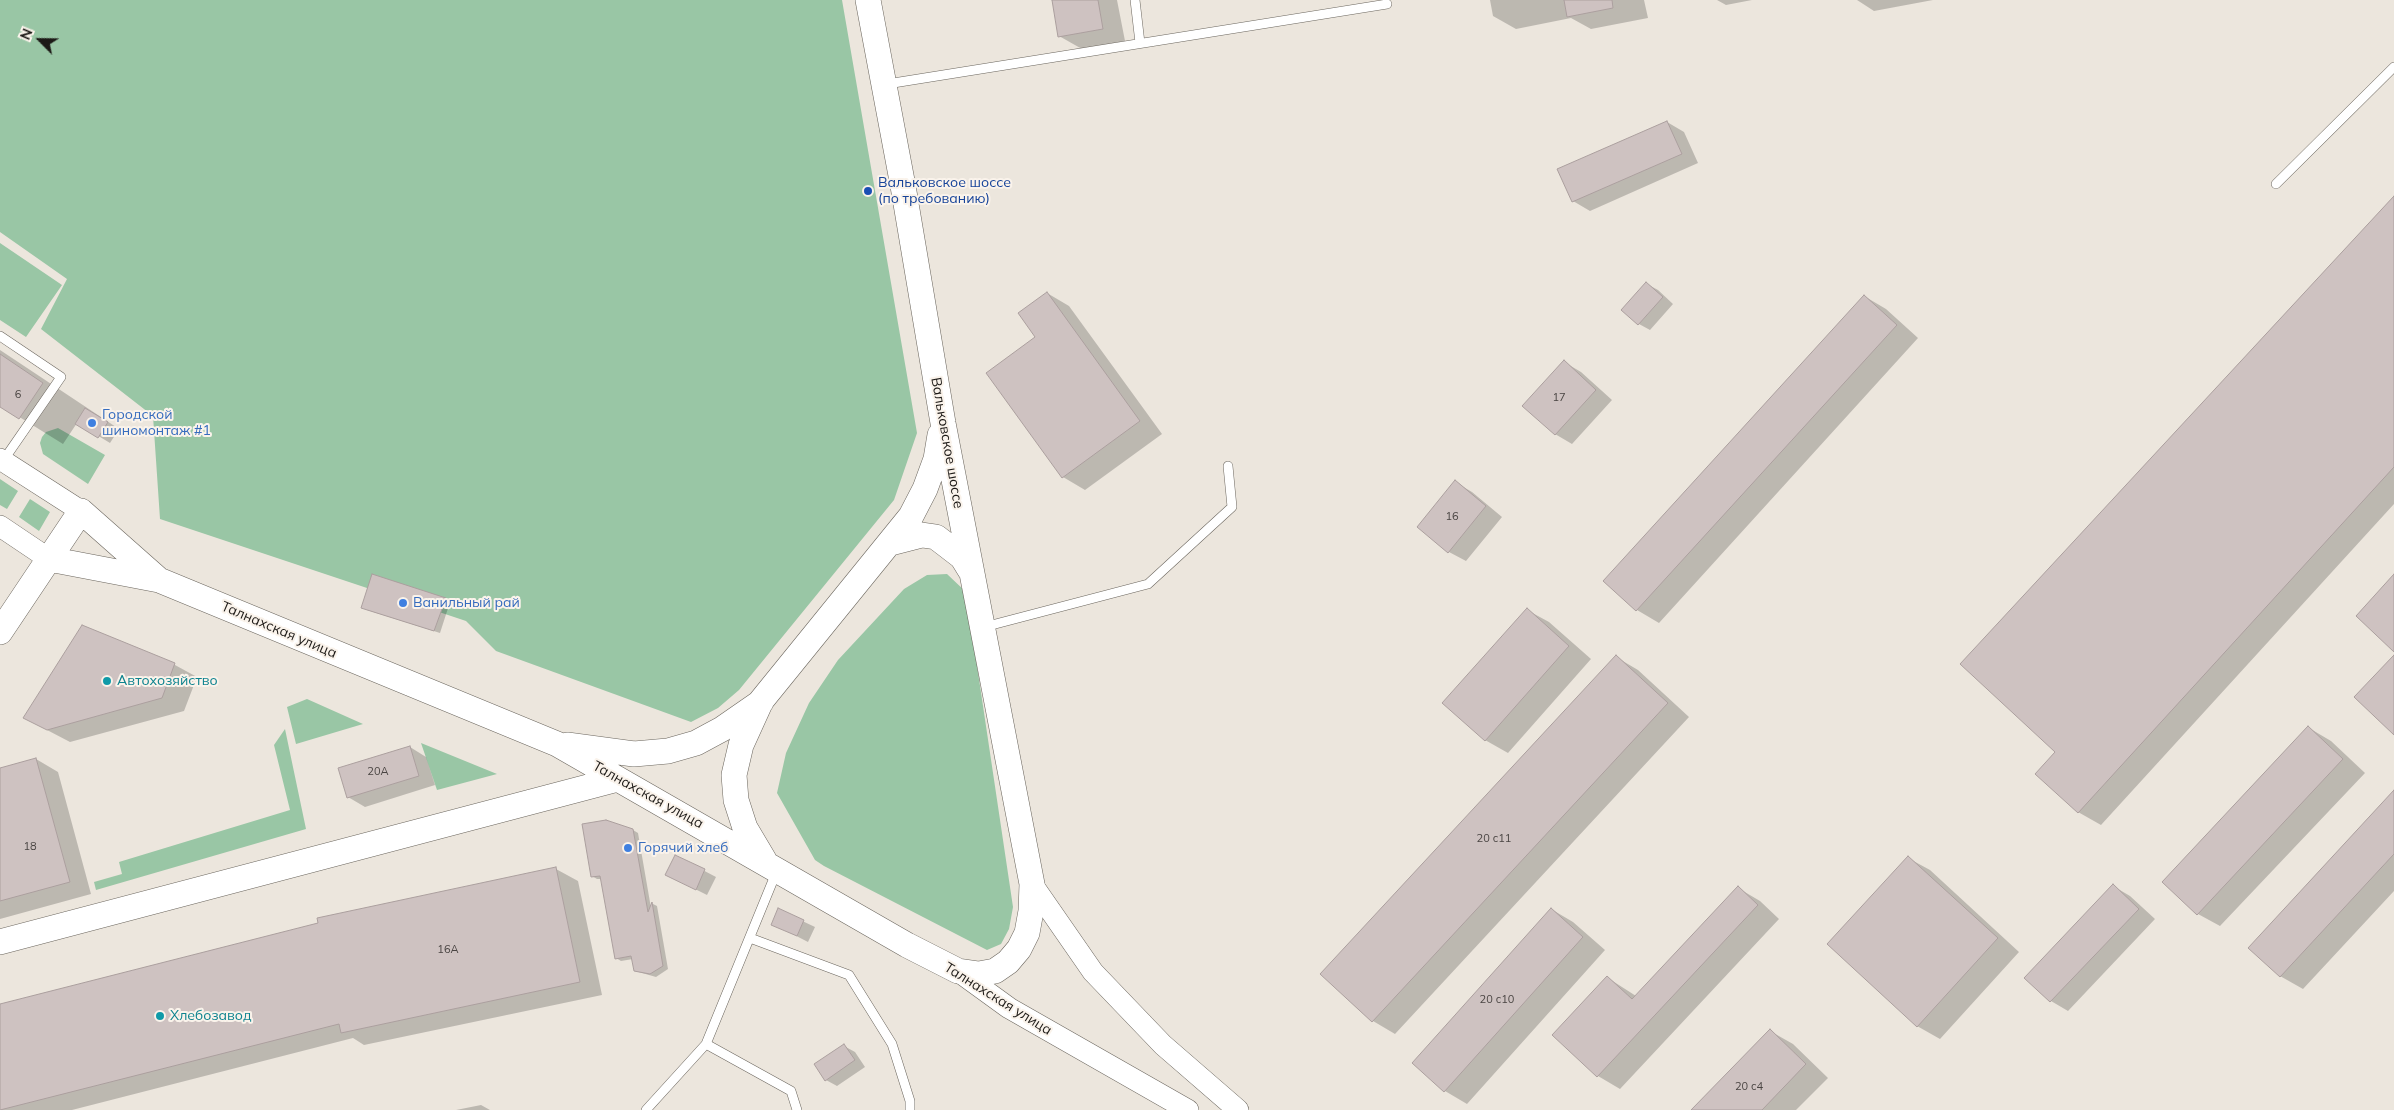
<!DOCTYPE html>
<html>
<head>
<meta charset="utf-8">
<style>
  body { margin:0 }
  #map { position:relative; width:2394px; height:1110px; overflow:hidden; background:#ece6dd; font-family:Mulish,sans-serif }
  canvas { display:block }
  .north { position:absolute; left:15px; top:15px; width:50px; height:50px; -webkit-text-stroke:4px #faf3eb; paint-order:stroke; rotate:293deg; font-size:14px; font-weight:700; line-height:20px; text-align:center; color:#1d1a17 }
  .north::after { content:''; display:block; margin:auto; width:18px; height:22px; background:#1d1a17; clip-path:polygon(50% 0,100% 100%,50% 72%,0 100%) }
</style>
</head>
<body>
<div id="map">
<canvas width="2394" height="1110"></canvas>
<div class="north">N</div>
</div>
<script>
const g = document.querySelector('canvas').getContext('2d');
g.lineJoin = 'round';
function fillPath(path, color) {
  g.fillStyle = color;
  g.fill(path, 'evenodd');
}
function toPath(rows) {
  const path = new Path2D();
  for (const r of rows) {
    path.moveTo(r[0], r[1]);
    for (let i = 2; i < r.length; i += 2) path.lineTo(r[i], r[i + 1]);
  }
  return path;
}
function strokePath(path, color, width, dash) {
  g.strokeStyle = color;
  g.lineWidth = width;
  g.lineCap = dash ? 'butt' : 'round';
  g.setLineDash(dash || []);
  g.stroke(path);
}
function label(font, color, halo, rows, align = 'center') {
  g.font = font + ' Mulish,sans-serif';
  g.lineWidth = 4;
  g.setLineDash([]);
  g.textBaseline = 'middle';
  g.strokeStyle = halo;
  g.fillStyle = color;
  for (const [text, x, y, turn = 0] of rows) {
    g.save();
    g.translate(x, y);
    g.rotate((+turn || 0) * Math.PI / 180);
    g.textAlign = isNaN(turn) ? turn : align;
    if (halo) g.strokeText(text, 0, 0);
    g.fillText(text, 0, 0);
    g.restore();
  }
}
const green = toPath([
  [0,0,842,0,917,433,894,500,739,690,718,708,691,722,496,651,466,621,160,519,153,416,41,329,67,279,0,232],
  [0,243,62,285,26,337,0,320],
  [58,428,105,455,88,484,43,454,40,443,42,437,46,432],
  [0,479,18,491,7,509,0,505],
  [30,499,50,512,39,531,19,517],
  [947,574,966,592,1013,907,1009,929,1001,944,987,950,824,866,815,860,777,793,786,753,809,703,838,660,904,589,927,575],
  [307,699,363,724,296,744,287,707],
  [285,729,306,829,96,890,94,882,122,874,119,862,290,810,274,745],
  [421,743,497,774,437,790]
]);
const shadow = toPath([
  [1053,0,1117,0,1125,41,1082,49,1059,36],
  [1490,0,1644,0,1648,18,1591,29,1571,18,1516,29,1493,16],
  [1717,0,1752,0,1726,5],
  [1857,0,1933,0,1874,11],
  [1667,122,1684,132,1698,163,1590,211,1573,201],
  [2394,197,2394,504,2101,825,2078,812,2056,752],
  [1647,284,1658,290,1673,304,1650,330,1639,324],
  [1047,293,1069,306,1162,434,1085,490,1063,477,1037,337],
  [1864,296,1886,309,1918,338,1659,623,1637,610],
  [0,350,119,429,110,443,77,423,63,444,0,405],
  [1564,362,1581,372,1612,400,1572,444,1555,434],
  [1455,482,1472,492,1502,517,1466,561,1449,552,1419,527],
  [445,599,450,602,440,633,367,610],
  [1527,610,1549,622,1591,659,1508,753,1485,740],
  [83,626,175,665,197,677,184,711,70,742,47,730],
  [1616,657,1638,670,1689,717,1395,1034,1373,1021,1322,974],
  [2309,728,2331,741,2365,773,2220,926,2198,914],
  [410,747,426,757,435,785,365,807,348,797],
  [36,759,58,772,91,894,0,919,0,769],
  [2394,792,2394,891,2303,989,2280,976],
  [633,830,638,833,651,908,653,904,657,906,668,969,656,977,635,971,633,959,621,961,616,958,602,879,597,879,592,876],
  [676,856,716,877,707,895,667,875],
  [1908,858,1930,870,2019,952,1940,1039,1917,1026],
  [556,869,578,881,602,995,364,1045,353,1038,72,1110,0,1110,0,1005],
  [2113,886,2130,896,2155,919,2068,1011,2051,1001,2026,978],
  [1738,888,1760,901,1779,919,1620,1089,1598,1076,1608,978,1636,996],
  [1551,909,1573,922,1605,950,1467,1104,1445,1091,1413,1063],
  [779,910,815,927,808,942,773,924],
  [1770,1031,1793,1044,1828,1078,1796,1110,1693,1110],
  [844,1046,855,1052,865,1067,837,1086,826,1080],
  [481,1105,490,1110,456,1110]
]);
const building = toPath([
  [1052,0,1098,0,1103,29,1058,37,1052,0],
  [1564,0,1612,0,1613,8,1567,17,1564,0],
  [1667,121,1682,154,1572,202,1557,169,1667,121],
  [2394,196,2394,467,2078,813,2035,774,2055,752,1960,664,2394,196],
  [1646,282,1663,297,1638,325,1621,310,1646,282],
  [1047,292,1140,421,1062,478,986,373,1035,337,1018,313,1047,292],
  [1864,295,1897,325,1636,611,1603,581,1864,295],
  [0,354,43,383,19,419,0,407,0,354],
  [1564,360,1596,390,1555,435,1522,406,1564,360],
  [85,408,108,422,98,438,75,424,85,408],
  [1455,480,1486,506,1448,553,1417,527,1455,480],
  [372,574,446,598,434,631,361,608,372,574],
  [2394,574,2394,652,2356,616,2394,574],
  [1527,608,1569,646,1485,741,1442,703,1527,608],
  [82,625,175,663,162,698,47,730,23,718,82,625],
  [1616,655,1668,703,1372,1022,1320,974,1616,655],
  [2394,655,2394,735,2354,697,2394,655],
  [2308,726,2343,759,2197,915,2162,882,2308,726],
  [410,746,419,776,347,798,338,768,410,746],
  [36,758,70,882,0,901,0,768,36,758],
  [2394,790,2394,854,2280,977,2248,948,2394,790],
  [606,820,633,829,648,912,652,902,663,966,650,974,634,971,631,956,615,959,600,876,591,877,582,824,606,820],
  [675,855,705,869,696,890,665,875,675,855],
  [1908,856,1998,938,1917,1027,1827,944,1908,856],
  [556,867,580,982,341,1033,339,1024,0,1110,0,1004,318,923,317,918,556,867],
  [2113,884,2139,909,2050,1002,2024,978,2113,884],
  [1738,886,1758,905,1597,1077,1552,1035,1607,976,1632,999,1738,886],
  [778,908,804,920,797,936,771,925,778,908],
  [1551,908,1583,937,1444,1092,1412,1063,1551,908],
  [1770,1029,1806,1064,1762,1110,1691,1110,1770,1029],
  [844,1044,855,1060,825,1081,814,1064,844,1044]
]);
const service = toPath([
  [1135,0,1140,43],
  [887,84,1387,4],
  [2276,184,2394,67],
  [0,336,61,377,3,461],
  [984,627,1148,584,1232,507,1228,466],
  [750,938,849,975,892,1044,910,1101,910,1110],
  [706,1044,791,1091,797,1110],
  [646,1110,706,1044,776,873]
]);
const tertiary = toPath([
  [0,459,81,511],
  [0,526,49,559],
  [1032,884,1093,972,1163,1045,1238,1110],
  [958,971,1009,1008,1188,1110]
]);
const secondary = toPath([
  [891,543,922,535,936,537,962,557,970,570],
  [49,559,159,580,557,744,907,945,958,971,979,974,995,971,1008,962,1019,949,1027,933,1031,911,1032,884,943,423,903,186,868,0],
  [0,632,81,511,159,580],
  [567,745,634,754,668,751,696,743,722,729,761,702],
  [764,860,745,828,736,800,734,775,741,745,761,701,911,516,925,489,936,459,940,435],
  [0,942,618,779]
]);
const markers = [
  [868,191,5,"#1a4fb4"],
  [92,423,5,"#3f7fe0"],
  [403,603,5,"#3f7fe0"],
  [107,681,5,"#0f9aa8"],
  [628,848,5,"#3f7fe0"],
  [160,1016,5,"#0f9aa8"]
];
const numberNames = [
  ["6",18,395],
  ["17",1559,398],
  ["16",1452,517],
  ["20А",378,772],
  ["20 с11",1494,839],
  ["18",30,847],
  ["16А",448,950],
  ["20 с10",1497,1000],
  ["20 с4",1749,1087]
];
const transitNames = [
  ["Вальковское шоссе",878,183],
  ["(по требованию)",878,199]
];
const shopNames = [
  ["Городской",102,415],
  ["шиномонтаж #1",102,431],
  ["Ванильный рай",413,603],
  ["Горячий хлеб",638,848]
];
const streetNames = [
  ["Вальковское шоссе",947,443,80],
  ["Талнахская улица",279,630,23],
  ["Талнахская улица",648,795,29],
  ["Талнахская улица",998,999,32]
];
const cultureNames = [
  ["Автохозяйство",117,681],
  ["Хлебозавод",170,1016]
];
fillPath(green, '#99c6a5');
fillPath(shadow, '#0003');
fillPath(building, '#cec2c1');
strokePath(building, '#ab9f9e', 1);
strokePath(service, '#6b665e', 10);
strokePath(tertiary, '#6b665e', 22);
strokePath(secondary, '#6b665e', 26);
strokePath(service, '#fff', 9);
strokePath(tertiary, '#fff', 21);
strokePath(secondary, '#fff', 25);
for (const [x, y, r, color] of markers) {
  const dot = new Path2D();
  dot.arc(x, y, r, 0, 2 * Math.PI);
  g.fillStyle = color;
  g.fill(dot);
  strokePath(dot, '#faf3eb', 2);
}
label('11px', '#494442', null, numberNames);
label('14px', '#164399', '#faf3eb', transitNames, 'left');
label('14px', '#366cbe', '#faf3eb', shopNames, 'left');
label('14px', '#1d1a17', '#faf3eb', streetNames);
label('14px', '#0d838f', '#faf3eb', cultureNames, 'left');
</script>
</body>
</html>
